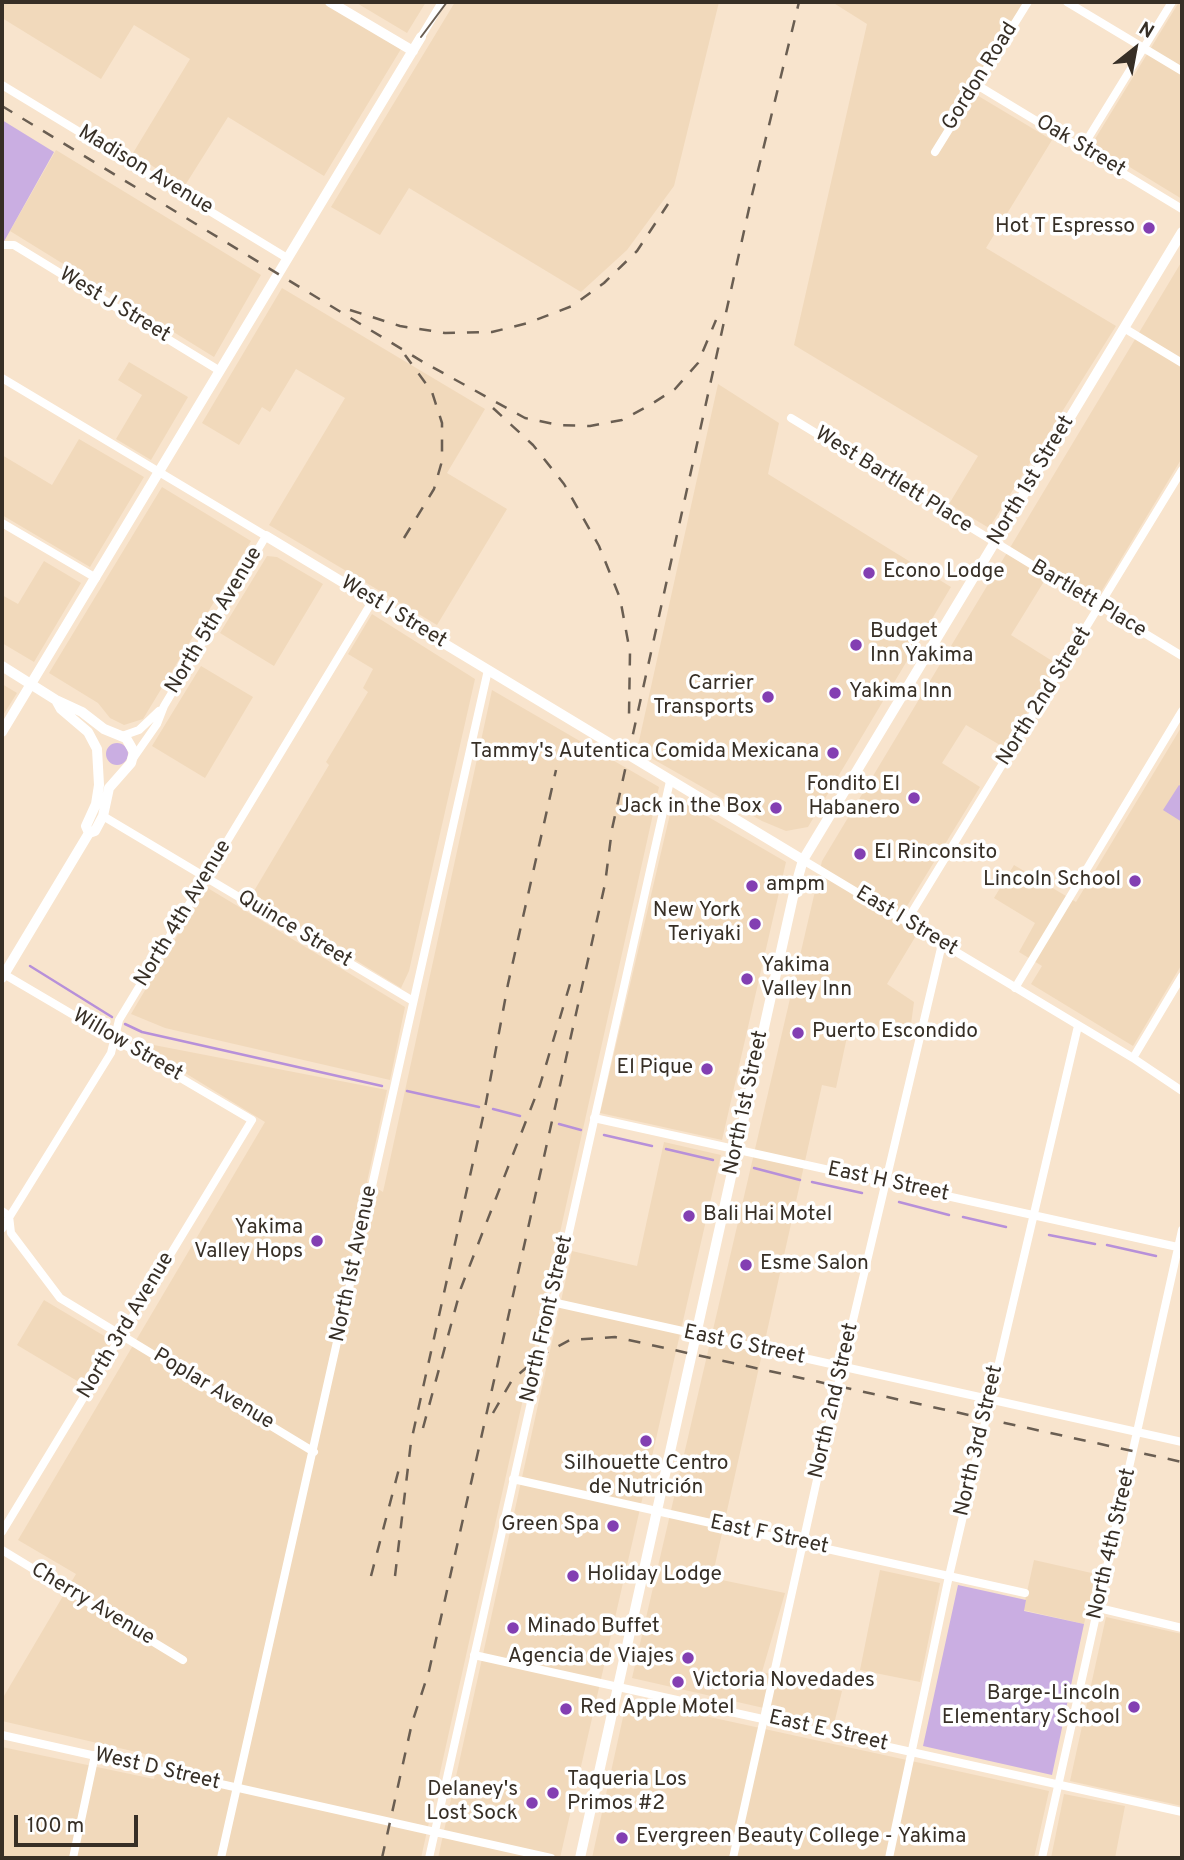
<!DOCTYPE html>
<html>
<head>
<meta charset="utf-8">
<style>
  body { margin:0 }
  #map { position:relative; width:1184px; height:1860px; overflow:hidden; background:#f8e4cd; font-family:Overpass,sans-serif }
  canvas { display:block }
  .frame { position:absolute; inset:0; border:4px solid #372f26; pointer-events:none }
  .north { position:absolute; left:1100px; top:14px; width:70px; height:70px; -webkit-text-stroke:5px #fff; paint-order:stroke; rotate:31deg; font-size:19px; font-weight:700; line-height:28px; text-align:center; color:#372f26 }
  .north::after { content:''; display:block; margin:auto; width:24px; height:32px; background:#372f26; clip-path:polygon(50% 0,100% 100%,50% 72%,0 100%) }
  .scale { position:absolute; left:14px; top:1815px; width:124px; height:32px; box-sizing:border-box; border:4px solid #372f26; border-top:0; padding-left:9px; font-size:21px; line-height:24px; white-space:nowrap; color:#372f26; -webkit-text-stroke:5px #fff; paint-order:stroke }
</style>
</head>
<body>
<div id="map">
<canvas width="1184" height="1860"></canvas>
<div class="frame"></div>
<div class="north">N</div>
<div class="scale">100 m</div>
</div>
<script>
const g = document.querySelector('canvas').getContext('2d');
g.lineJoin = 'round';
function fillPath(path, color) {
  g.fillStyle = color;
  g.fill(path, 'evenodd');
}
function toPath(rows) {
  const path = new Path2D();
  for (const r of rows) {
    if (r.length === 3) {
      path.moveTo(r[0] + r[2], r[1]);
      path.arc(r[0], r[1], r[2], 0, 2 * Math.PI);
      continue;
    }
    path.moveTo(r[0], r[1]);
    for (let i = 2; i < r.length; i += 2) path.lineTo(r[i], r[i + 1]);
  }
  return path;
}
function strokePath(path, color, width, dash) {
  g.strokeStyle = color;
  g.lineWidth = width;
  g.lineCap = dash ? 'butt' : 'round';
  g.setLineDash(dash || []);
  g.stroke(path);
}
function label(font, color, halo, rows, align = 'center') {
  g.font = font + ' Overpass,sans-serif';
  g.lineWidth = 7;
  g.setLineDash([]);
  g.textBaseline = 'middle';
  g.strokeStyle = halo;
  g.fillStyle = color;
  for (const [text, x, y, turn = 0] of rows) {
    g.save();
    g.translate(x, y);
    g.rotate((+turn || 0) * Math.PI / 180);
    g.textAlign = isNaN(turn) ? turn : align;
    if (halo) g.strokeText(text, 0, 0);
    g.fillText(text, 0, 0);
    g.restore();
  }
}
const built = toPath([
  [2,2,323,2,401,49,324,176,228,117,184,187,133,153,190,59,134,25,101,79,2,18],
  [355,2,426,2,407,33],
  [455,2,719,2,674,186,627,250,581,292,409,188,380,235,331,207],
  [832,2,1025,2,970,91,1052,140,986,248,1116,326,989,528,949,504,978,456,794,345,867,24],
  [1179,2,1182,2,1182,199,1092,144],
  [56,150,261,275,214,357,10,231],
  [1182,261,1182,458,1098,597,1051,570,1011,635,1057,664,1005,748,966,725,942,763,980,787,904,911,923,924,887,984,914,1002,909,1039,850,1023,836,1088,822,1085,712,1578,785,1593,762,1672,842,1691,834,1724,632,1678,822,861],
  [282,288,485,409,447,473,507,509,437,625,269,525,345,398,296,369,270,412,262,407,239,445,202,423],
  [129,362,188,397,151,460,116,439,142,395,118,380],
  [718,384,779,423,768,474,951,587,808,827,786,831,762,821,637,750],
  [79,439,144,477,90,567,2,515,2,455,52,485],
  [162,487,251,541,143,719,124,725,110,718,98,703,49,673],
  [267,556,277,557,323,584,274,666,220,633],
  [44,561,81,583,34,662,2,643,2,595,18,604],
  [372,614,475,679,409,971,401,988,251,896,329,765,326,762,368,692,363,688,373,669,348,654],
  [201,666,253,697,205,778,152,746],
  [2,684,17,693,2,717],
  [492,690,659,787,421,1858,2,1858,2,1747,154,1779,158,1757,2,1721,4,1696,76,1574,18,1540,265,1122,133,1041,387,1090,367,1182,383,1192],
  [1182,726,1182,964,1133,1046,1031,984,1042,966,1019,952,1035,923,994,898,1014,865,1076,902],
  [674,797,786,862,722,1140,600,1113],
  [206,887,405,1007,390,1080,165,1028,131,1014],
  [664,1142,721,1155,560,1858,438,1858,572,1251,637,1266],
  [44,1300,111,1340,84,1385,17,1345],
  [1034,1560,1096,1574,1084,1624,1023,1610],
  [880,1570,940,1583,920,1682,860,1670],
  [1106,1617,1182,1634,1182,1806,1070,1781],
  [627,1699,1049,1791,1034,1858,592,1858],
  [1064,1794,1125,1806,1115,1858,1051,1858]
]);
const green = toPath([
  [2,120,54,152,2,245],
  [117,754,11],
  [1179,785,1182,787,1182,822,1163,810],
  [958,1585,1026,1600,1024,1611,1084,1624,1052,1775,923,1746]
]);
const stream = toPath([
  [30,966,112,1017],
  [125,1024,142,1032,382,1086],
  [407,1091,479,1107],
  [493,1109,520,1116],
  [559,1124,581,1130],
  [604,1135,652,1146],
  [666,1149,713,1160],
  [754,1168,800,1180],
  [812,1182,862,1193],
  [899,1202,949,1215],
  [963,1217,1006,1227],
  [1049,1235,1095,1244],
  [1107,1245,1156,1256]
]);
const minor = toPath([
  [1067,2,1182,71],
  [421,37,442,2],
  [2,85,287,258],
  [977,85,1182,209],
  [1082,148,1172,2],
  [935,152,1028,2],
  [2,245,14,245,220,371],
  [1124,328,1182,363],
  [2,378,266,536,164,706,157,724,134,757],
  [791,418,1182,656],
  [2,523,96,578],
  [122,736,139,730,159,711],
  [103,816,413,1001],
  [803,860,1133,1058,1182,1091],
  [906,922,1182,470],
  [2,973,252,1120,2,1532],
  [1015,988,1182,711],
  [1133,1058,1182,976],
  [594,1118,1182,1248],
  [2,1211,9,1216,11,1233,60,1298,314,1452],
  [2,1229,111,1053,119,1020,373,600],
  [552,1302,1182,1442],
  [513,1479,1025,1593],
  [2,1550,183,1660],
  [1099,1608,1182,1628],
  [474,1655,1182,1812],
  [2,1735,551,1858],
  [73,1858,95,1755],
  [221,1858,488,670],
  [429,1858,670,781],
  [733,1858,842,1367,942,944],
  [889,1858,949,1576,1078,1026],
  [1042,1858,1182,1230]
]);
const tertiary = toPath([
  [330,2,413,51],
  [266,536,803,860],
  [2,732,421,37]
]);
const secondary = toPath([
  [2,666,56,700,82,712,104,729,126,738,134,752,131,763,109,788,103,816,95,831,89,833,2,978],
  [56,700,61,709,88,732,97,749,99,785,96,804,86,826,89,833],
  [580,1858,795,888,803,860,1182,232]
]);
const tram = toPath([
  [421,37,447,2]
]);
const rail = toPath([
  [2,106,423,362,525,418,558,425,590,426,622,420,650,405,675,389,698,363,716,320],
  [350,310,400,326,445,333,492,332,528,323,572,306,604,283,637,251,668,204],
  [493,408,533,445,564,484,599,546,620,598,630,652,629,715],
  [404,538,434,489,442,461,442,423,432,392,405,355],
  [493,1413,512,1380,540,1356,570,1340,615,1337,1182,1462],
  [423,1428,461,1288,540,1085,570,984],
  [371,1576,401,1461],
  [395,1576,411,1442,485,1108,508,984,556,770],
  [382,1858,412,1723,429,1671,605,884,612,829,752,195,799,2]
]);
const markers = [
  [1149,228,7,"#833fb2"],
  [869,573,7,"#833fb2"],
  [856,645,7,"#833fb2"],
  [835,693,7,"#833fb2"],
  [768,697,7,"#833fb2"],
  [833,753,7,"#833fb2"],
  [914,798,7,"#833fb2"],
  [776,808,7,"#833fb2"],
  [860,854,7,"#833fb2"],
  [1135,881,7,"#833fb2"],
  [752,886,7,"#833fb2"],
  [755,924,7,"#833fb2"],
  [747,979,7,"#833fb2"],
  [798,1033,7,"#833fb2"],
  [707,1069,7,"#833fb2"],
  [689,1216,7,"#833fb2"],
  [317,1241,7,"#833fb2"],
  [746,1265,7,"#833fb2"],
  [646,1441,7,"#833fb2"],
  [613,1526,7,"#833fb2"],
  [573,1576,7,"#833fb2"],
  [513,1628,7,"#833fb2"],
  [688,1658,7,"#833fb2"],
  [678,1682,7,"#833fb2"],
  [1134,1707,7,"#833fb2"],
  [566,1709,7,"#833fb2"],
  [553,1793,7,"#833fb2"],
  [532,1803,7,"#833fb2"],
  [622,1838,7,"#833fb2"]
];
const streetNames = [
  ["Gordon Road",981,77,-58],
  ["Oak Street",1080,147,31],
  ["Madison Avenue",145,171,31],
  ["West J Street",114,306,31],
  ["West Bartlett Place",893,481,32],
  ["North 1st Street",1032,481,-59],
  ["Bartlett Place",1088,600,31],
  ["West I Street",393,613,31],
  ["North 5th Avenue",215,621,-59],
  ["North 2nd Street",1045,697,-58],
  ["North 4th Avenue",184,914,-59],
  ["East I Street",906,922,31],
  ["Quince Street",294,930,31],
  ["Willow Street",127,1046,30],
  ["North 1st Street",747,1103,-78],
  ["East H Street",888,1183,12],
  ["North 1st Avenue",355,1264,-78],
  ["North Front Street",548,1319,-77],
  ["North 3rd Avenue",127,1326,-59],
  ["East G Street",744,1346,12],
  ["Poplar Avenue",213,1390,31],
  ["North 2nd Street",835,1401,-77],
  ["North 3rd Street",980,1441,-77],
  ["East F Street",769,1536,12],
  ["North 4th Street",1113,1544,-77],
  ["Cherry Avenue",92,1605,31],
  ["East E Street",828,1732,13],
  ["West D Street",157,1770,13]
];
const poiNames = [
  ["Hot T Espresso",1135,228,"right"],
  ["Econo Lodge",883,573],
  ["Budget",870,633],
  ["Inn Yakima",870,657],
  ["Carrier",754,685,"right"],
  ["Transports",754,709,"right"],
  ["Yakima Inn",849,693],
  ["Tammy's Autentica Comida Mexicana",819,753,"right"],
  ["Fondito El",900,786,"right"],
  ["Habanero",900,810,"right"],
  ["Jack in the Box",762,808,"right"],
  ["El Rinconsito",874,854],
  ["Lincoln School",1121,881,"right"],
  ["ampm",766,886],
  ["New York",741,912,"right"],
  ["Teriyaki",741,936,"right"],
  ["Yakima",761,967],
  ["Valley Inn",761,991],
  ["Puerto Escondido",812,1033],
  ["El Pique",693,1069,"right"],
  ["Bali Hai Motel",703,1216],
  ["Yakima",303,1229,"right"],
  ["Valley Hops",303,1253,"right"],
  ["Esme Salon",760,1265],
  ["Silhouette Centro",646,1465,"center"],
  ["de Nutrición",646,1489,"center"],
  ["Green Spa",599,1526,"right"],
  ["Holiday Lodge",587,1576],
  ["Minado Buffet",527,1628],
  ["Agencia de Viajes",674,1658,"right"],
  ["Victoria Novedades",692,1682],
  ["Barge-Lincoln",1120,1695,"right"],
  ["Elementary School",1120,1719,"right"],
  ["Red Apple Motel",580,1709],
  ["Taqueria Los",567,1781],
  ["Primos #2",567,1805],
  ["Delaney's",518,1791,"right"],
  ["Lost Sock",518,1815,"right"],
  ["Evergreen Beauty College - Yakima",636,1838]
];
fillPath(built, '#f1d9bb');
fillPath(green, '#caaee2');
strokePath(stream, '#b790d9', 2.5);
strokePath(minor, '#fff', 8);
strokePath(tertiary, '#fff', 10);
strokePath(secondary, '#fff', 10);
strokePath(tram, '#6a5e52', 2);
strokePath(rail, '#6a5e52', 2.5, [12, 12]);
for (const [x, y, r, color] of markers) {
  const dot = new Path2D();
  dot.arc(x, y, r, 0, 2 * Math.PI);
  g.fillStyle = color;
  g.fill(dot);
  strokePath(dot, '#fff', 2.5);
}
label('21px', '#372f26', '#fff', streetNames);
label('21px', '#372f26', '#fff', poiNames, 'left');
</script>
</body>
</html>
